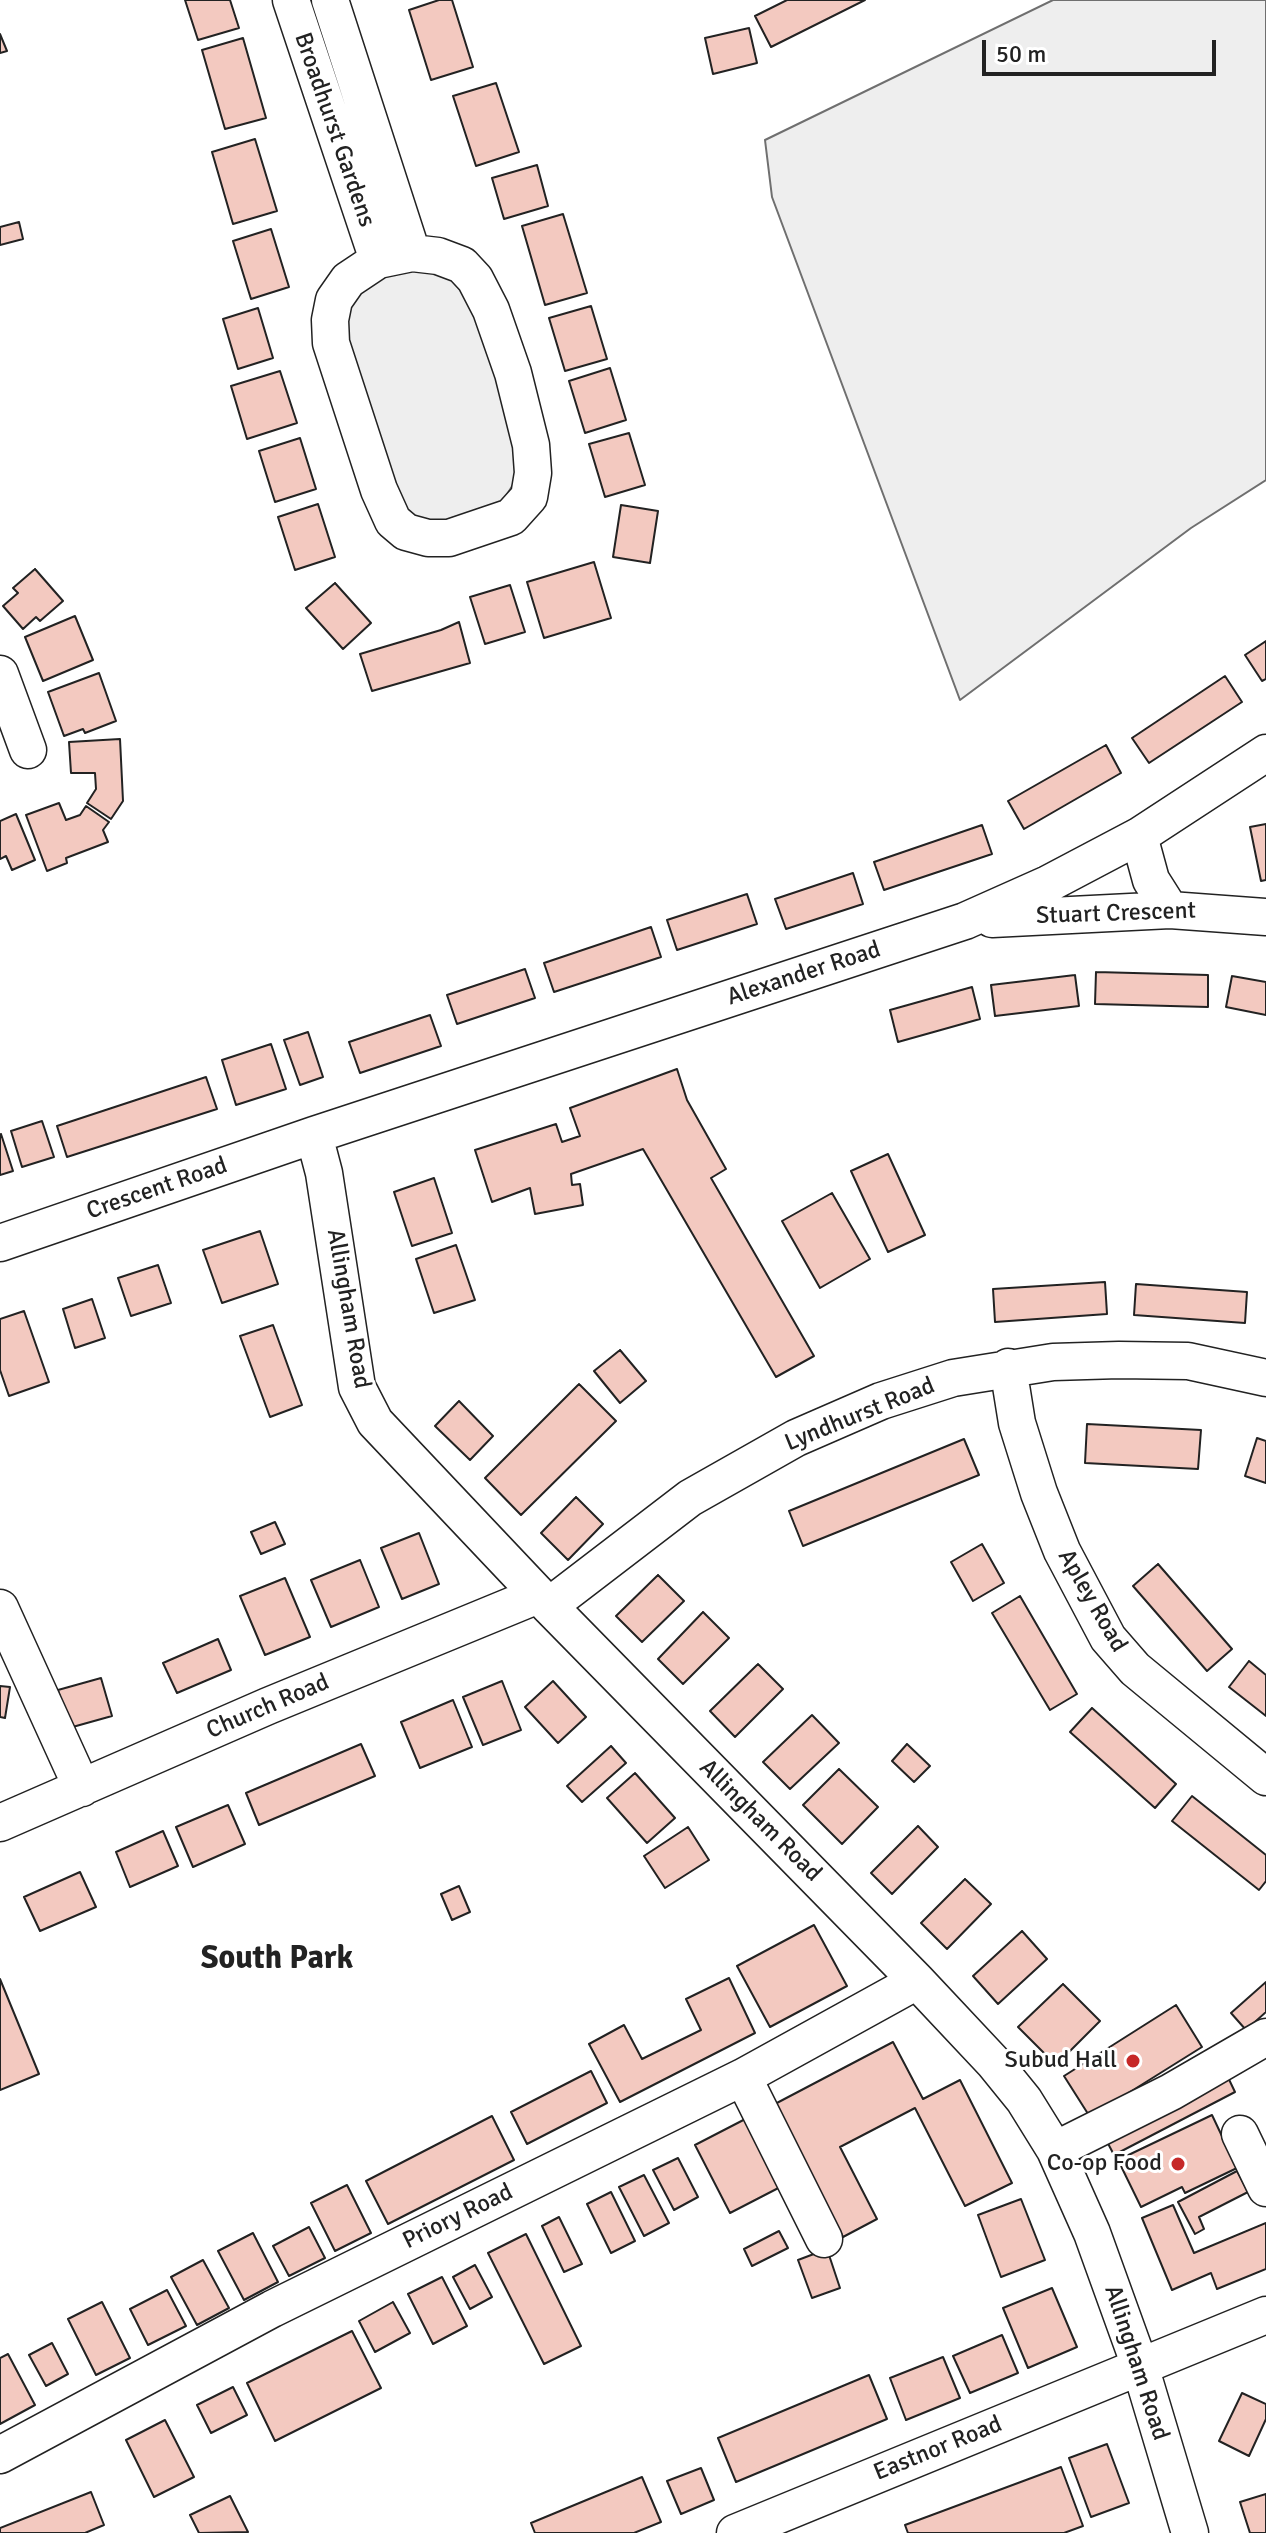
<!DOCTYPE html>
<html>
<head>
<meta charset="utf-8">
<style>
  body { margin:0 }
  #map { position:relative; width:1266px; height:2533px; overflow:hidden; background:#fff; font-family:Signika,sans-serif }
  canvas { display:block }
  .scale { position:absolute; left:982px; top:40px; width:234px; height:36px; box-sizing:border-box; border:4px solid #222; border-top:0; padding-left:10px; font-size:24px; line-height:28px; white-space:nowrap; color:#222; -webkit-text-stroke:6px #fff; paint-order:stroke }
</style>
</head>
<body>
<div id="map">
<canvas width="1266" height="2533"></canvas>
<div class="scale">50 m</div>
</div>
<script>
const g = document.querySelector('canvas').getContext('2d');
g.lineJoin = 'round';
function fillPath(path, color) {
  g.fillStyle = color;
  g.fill(path, 'evenodd');
}
function toPath(rows) {
  const path = new Path2D();
  for (const r of rows) {
    path.moveTo(r[0], r[1]);
    for (let i = 2; i < r.length; i += 2) path.lineTo(r[i], r[i + 1]);
  }
  return path;
}
function strokePath(path, color, width, dash) {
  g.strokeStyle = color;
  g.lineWidth = width;
  g.lineCap = dash ? 'butt' : 'round';
  g.setLineDash(dash || []);
  g.stroke(path);
}
function label(font, color, halo, rows, align = 'center') {
  g.font = font + ' Signika,sans-serif';
  g.lineWidth = 6;
  g.setLineDash([]);
  g.textBaseline = 'middle';
  g.strokeStyle = halo;
  g.fillStyle = color;
  for (const [text, x, y, turn = 0] of rows) {
    g.save();
    g.translate(x, y);
    g.rotate((+turn || 0) * Math.PI / 180);
    g.textAlign = isNaN(turn) ? turn : align;
    if (halo) g.strokeText(text, 0, 0);
    g.fillText(text, 0, 0);
    g.restore();
  }
}
const green = toPath([
  [1053,0,1266,0,1266,480,1191,528,960,700,772,197,765,140,1053,0],
  [399,268,439,269,468,294,519,441,514,483,503,501,464,525,424,522,403,508,386,489,345,326,348,309,357,293,399,268]
]);
const building = toPath([
  [185,0,230,0,239,28,198,40,185,0],
  [439,0,452,0,473,67,431,80,409,10,439,0],
  [787,0,865,0,771,47,755,16,787,0],
  [749,28,757,63,713,74,705,38,749,28],
  [0,34,7,51,0,53,0,34],
  [243,38,266,118,225,129,202,50,243,38],
  [496,83,519,152,476,166,453,96,496,83],
  [255,139,277,211,233,224,212,152,255,139],
  [537,165,548,206,504,219,492,178,537,165],
  [563,214,587,293,545,305,522,226,563,214],
  [19,222,23,239,0,245,0,227,19,222],
  [271,229,289,287,251,299,233,241,271,229],
  [591,306,607,359,565,371,549,318,591,306],
  [258,308,273,358,238,369,223,319,258,308],
  [610,368,626,420,585,433,569,381,610,368],
  [280,371,297,423,247,439,231,386,280,371],
  [629,433,645,485,605,497,589,444,629,433],
  [300,438,316,489,275,502,259,451,300,438],
  [318,504,335,557,295,570,278,517,318,504],
  [621,505,658,511,650,563,613,557,621,505],
  [594,562,611,618,544,638,527,582,594,562],
  [35,569,63,601,40,621,36,617,23,629,3,606,18,593,13,588,35,569],
  [335,583,371,623,343,649,306,608,335,583],
  [510,585,525,632,485,644,470,597,510,585],
  [75,616,93,660,43,681,25,637,75,616],
  [459,622,470,663,372,691,360,654,441,630,459,622],
  [1266,641,1266,679,1262,681,1245,655,1266,641],
  [99,673,116,721,85,733,83,729,64,736,48,692,99,673],
  [1225,676,1242,702,1149,763,1132,738,1225,676],
  [120,739,123,801,111,819,87,803,96,789,95,773,71,773,69,742,120,739],
  [1106,745,1121,773,1024,829,1008,801,1106,745],
  [59,803,66,820,80,815,86,806,109,822,103,830,108,842,66,858,67,863,47,871,26,815,59,803],
  [16,814,35,860,12,870,6,856,0,859,0,821,16,814],
  [1266,824,1266,880,1261,881,1250,827,1266,824],
  [982,825,992,854,884,890,874,862,982,825],
  [853,873,863,904,786,929,775,899,853,873],
  [747,894,757,924,677,950,667,920,747,894],
  [651,927,661,957,554,992,544,963,651,927],
  [525,969,535,998,457,1024,447,995,525,969],
  [1096,972,1208,975,1208,1007,1095,1004,1096,972],
  [1075,975,1079,1006,995,1016,991,985,1075,975],
  [1232,976,1266,982,1266,1015,1226,1007,1232,976],
  [972,987,980,1019,898,1042,890,1010,972,987],
  [430,1015,441,1046,360,1073,349,1042,430,1015],
  [308,1032,323,1077,300,1085,284,1040,308,1032],
  [271,1044,286,1089,236,1105,222,1060,271,1044],
  [677,1069,687,1100,726,1169,711,1178,814,1356,776,1377,643,1149,571,1174,572,1185,580,1184,583,1205,535,1214,530,1188,492,1202,475,1150,556,1124,562,1142,580,1136,570,1108,677,1069],
  [206,1077,217,1109,67,1157,57,1126,206,1077],
  [42,1121,54,1157,22,1167,11,1131,42,1121],
  [1,1134,13,1171,0,1175,0,1135,1,1134],
  [888,1154,925,1235,888,1252,851,1171,888,1154],
  [434,1178,452,1233,412,1246,394,1192,434,1178],
  [832,1193,870,1259,820,1288,782,1221,832,1193],
  [260,1231,278,1284,222,1303,203,1250,260,1231],
  [456,1245,475,1300,434,1313,416,1259,456,1245],
  [158,1265,171,1303,131,1316,118,1278,158,1265],
  [1105,1282,1107,1314,995,1322,993,1289,1105,1282],
  [1136,1284,1247,1292,1245,1323,1134,1315,1136,1284],
  [92,1299,105,1338,75,1348,63,1309,92,1299],
  [24,1311,49,1382,9,1396,0,1370,0,1319,24,1311],
  [273,1325,302,1405,270,1417,240,1336,273,1325],
  [620,1350,646,1381,620,1403,594,1371,620,1350],
  [579,1384,616,1421,521,1515,485,1478,579,1384],
  [459,1401,493,1436,470,1460,435,1426,459,1401],
  [1087,1424,1201,1430,1198,1469,1085,1463,1087,1424],
  [1257,1438,1266,1441,1266,1483,1245,1476,1257,1438],
  [964,1439,979,1475,803,1546,789,1511,964,1439],
  [576,1497,603,1524,568,1560,541,1533,576,1497],
  [275,1522,285,1544,261,1554,251,1532,275,1522],
  [419,1533,439,1584,402,1599,381,1548,419,1533],
  [982,1544,1004,1583,973,1601,951,1562,982,1544],
  [360,1560,379,1607,331,1627,311,1580,360,1560],
  [1158,1564,1232,1649,1207,1671,1133,1586,1158,1564],
  [658,1575,684,1601,642,1642,616,1616,658,1575],
  [285,1578,310,1637,265,1655,240,1596,285,1578],
  [1020,1596,1077,1694,1050,1710,992,1613,1020,1596],
  [703,1612,729,1638,683,1684,658,1659,703,1612],
  [218,1639,231,1670,177,1693,163,1663,218,1639],
  [1249,1661,1266,1675,1266,1716,1229,1687,1249,1661],
  [758,1664,783,1689,735,1737,710,1711,758,1664],
  [101,1678,112,1716,69,1728,58,1690,101,1678],
  [502,1681,521,1730,483,1745,463,1697,502,1681],
  [553,1681,586,1717,558,1743,525,1707,553,1681],
  [0,1686,10,1687,5,1718,0,1717,0,1686],
  [453,1700,472,1747,420,1768,401,1722,453,1700],
  [1092,1708,1176,1784,1155,1808,1070,1732,1092,1708],
  [812,1715,839,1743,790,1789,763,1762,812,1715],
  [361,1744,375,1776,259,1825,246,1793,361,1744],
  [907,1744,930,1766,914,1782,892,1761,907,1744],
  [611,1746,626,1763,582,1802,567,1786,611,1746],
  [839,1769,878,1807,842,1844,803,1805,839,1769],
  [635,1773,675,1818,647,1843,607,1798,635,1773],
  [1192,1796,1266,1855,1266,1881,1259,1890,1172,1821,1192,1796],
  [228,1805,245,1844,193,1867,176,1827,228,1805],
  [918,1826,938,1847,892,1894,871,1873,918,1826],
  [688,1827,709,1860,665,1888,644,1856,688,1827],
  [163,1831,178,1866,130,1887,116,1852,163,1831],
  [80,1872,96,1907,40,1931,24,1897,80,1872],
  [965,1879,991,1904,947,1949,921,1923,965,1879],
  [459,1886,470,1912,452,1920,441,1894,459,1886],
  [814,1925,847,1986,770,2027,737,1966,814,1925],
  [1022,1931,1047,1959,998,2004,973,1976,1022,1931],
  [729,1978,755,2033,620,2102,589,2044,624,2025,642,2059,701,2030,686,1999,729,1978],
  [0,1979,39,2074,0,2090,0,1979],
  [1266,1982,1266,2012,1246,2030,1231,2013,1266,1982],
  [1063,1984,1100,2021,1056,2065,1018,2027,1063,1984],
  [1176,2005,1202,2047,1090,2117,1064,2076,1176,2005],
  [893,2042,923,2099,960,2080,1012,2183,965,2206,915,2108,840,2147,877,2219,843,2237,773,2105,893,2042],
  [1224,2069,1235,2092,1114,2155,1102,2132,1224,2069],
  [591,2071,607,2103,527,2144,511,2112,591,2071],
  [755,2114,790,2182,730,2213,695,2145,755,2114],
  [1212,2115,1237,2168,1185,2193,1182,2187,1141,2207,1118,2160,1212,2115],
  [492,2116,514,2160,388,2224,366,2181,492,2116],
  [678,2158,698,2197,674,2210,653,2170,678,2158],
  [1237,2171,1248,2192,1199,2217,1204,2229,1195,2234,1178,2202,1237,2171],
  [644,2175,669,2223,644,2236,619,2187,644,2175],
  [347,2185,371,2233,335,2251,311,2203,347,2185],
  [611,2192,635,2241,611,2253,587,2204,611,2192],
  [1021,2199,1045,2260,1001,2277,978,2215,1021,2199],
  [1173,2205,1194,2253,1266,2223,1266,2269,1217,2289,1211,2273,1172,2290,1142,2218,1173,2205],
  [559,2217,582,2264,564,2272,542,2226,559,2217],
  [309,2227,325,2258,289,2276,273,2246,309,2227],
  [779,2231,788,2248,752,2266,744,2249,779,2231],
  [253,2233,278,2282,244,2300,218,2251,253,2233],
  [526,2234,581,2346,544,2364,488,2253,526,2234],
  [827,2249,840,2288,812,2298,798,2260,827,2249],
  [203,2260,229,2308,197,2325,171,2277,203,2260],
  [475,2265,492,2297,470,2309,453,2277,475,2265],
  [442,2277,467,2326,433,2344,408,2294,442,2277],
  [1052,2288,1077,2347,1028,2368,1003,2308,1052,2288],
  [167,2290,186,2326,148,2345,130,2309,167,2290],
  [102,2302,130,2358,96,2375,68,2319,102,2302],
  [393,2302,410,2333,375,2352,359,2321,393,2302],
  [352,2331,381,2388,275,2441,247,2383,352,2331],
  [1002,2335,1018,2373,970,2393,953,2356,1002,2335],
  [52,2343,68,2374,46,2386,29,2355,52,2343],
  [8,2354,35,2405,0,2424,0,2358,8,2354],
  [943,2357,960,2398,906,2420,890,2378,943,2357],
  [869,2375,887,2419,736,2482,718,2438,869,2375],
  [233,2387,247,2415,211,2433,197,2405,233,2387],
  [1242,2393,1266,2404,1266,2419,1249,2456,1219,2441,1242,2393],
  [165,2420,194,2477,154,2497,126,2440,165,2420],
  [1107,2444,1129,2503,1091,2517,1069,2458,1107,2444],
  [1061,2467,1083,2526,1064,2533,908,2533,905,2525,1061,2467],
  [701,2468,714,2500,681,2514,667,2481,701,2468],
  [642,2477,661,2522,634,2533,535,2533,531,2523,642,2477],
  [91,2492,104,2525,85,2533,0,2533,0,2528,91,2492],
  [1266,2494,1266,2533,1250,2533,1240,2502,1266,2494],
  [230,2496,248,2532,199,2533,190,2515,230,2496]
]);
const minor = toPath([
  [291,0,378,260],
  [330,0,412,253],
  [412,253,438,256,462,265,475,279,491,310,513,373,531,445,533,473,529,497,511,517,449,538,428,538,406,532,393,521,379,490,331,343,330,320,334,300,348,280,378,260,412,253],
  [0,674,28,750],
  [1139,836,1151,880,1170,910],
  [992,919,1170,910,1266,917],
  [314,1135,324,1173,357,1387,375,1422,549,1606,917,1981,994,2063,1024,2100,1055,2150,1092,2233,1140,2366,1190,2533],
  [0,1243,314,1135,965,921,1048,884,1139,836,1266,753],
  [1008,1367,1017,1423,1039,1493,1062,1551,1108,1638,1135,1669,1266,1777],
  [549,1606,690,1498,796,1438,881,1401,953,1378,1053,1362,1119,1360,1188,1361,1266,1378],
  [0,1608,82,1788],
  [0,1823,268,1706,538,1595],
  [743,2077,824,2239],
  [1240,2134,1266,2188],
  [1055,2150,1171,2092,1266,2037],
  [0,2455,272,2309,743,2077,917,1981],
  [735,2533,1266,2315]
]);
const markers = [
  [1133,2061,8,"#c62828"],
  [1178,2164,8,"#c62828"]
];
const streetNames = [
  ["Broadhurst Gardens",334,130,71],
  ["Stuart Crescent",1116,914,-2],
  ["Alexander Road",804,974,-18],
  ["Crescent Road",157,1189,-19],
  ["Allingham Road",348,1309,80],
  ["Lyndhurst Road",860,1415,-22],
  ["Apley Road",1092,1601,60],
  ["Church Road",268,1707,-23],
  ["Allingham Road",760,1821,45],
  ["Priory Road",458,2217,-26],
  ["Allingham Road",1136,2363,72],
  ["Eastnor Road",938,2449,-22]
];
const poiNames = [
  ["Subud Hall",1117,2061],
  ["Co-op Food",1162,2164]
];
const districtNames = [
  ["South Park",277,1960]
];
fillPath(green, '#eee');
strokePath(green, '#6f6f6f', 2);
fillPath(building, '#f3c9c0');
strokePath(building, '#222', 2);
strokePath(minor, '#222', 39);
strokePath(minor, '#fff', 36);
for (const [x, y, r, color] of markers) {
  const dot = new Path2D();
  dot.arc(x, y, r, 0, 2 * Math.PI);
  g.fillStyle = color;
  g.fill(dot);
  strokePath(dot, '#fff', 3);
}
label('24px', '#222', '#fff', streetNames);
label('24px', '#222', '#fff', poiNames, 'right');
label('bold 32px', '#222', '#fff', districtNames);
</script>
</body>
</html>
